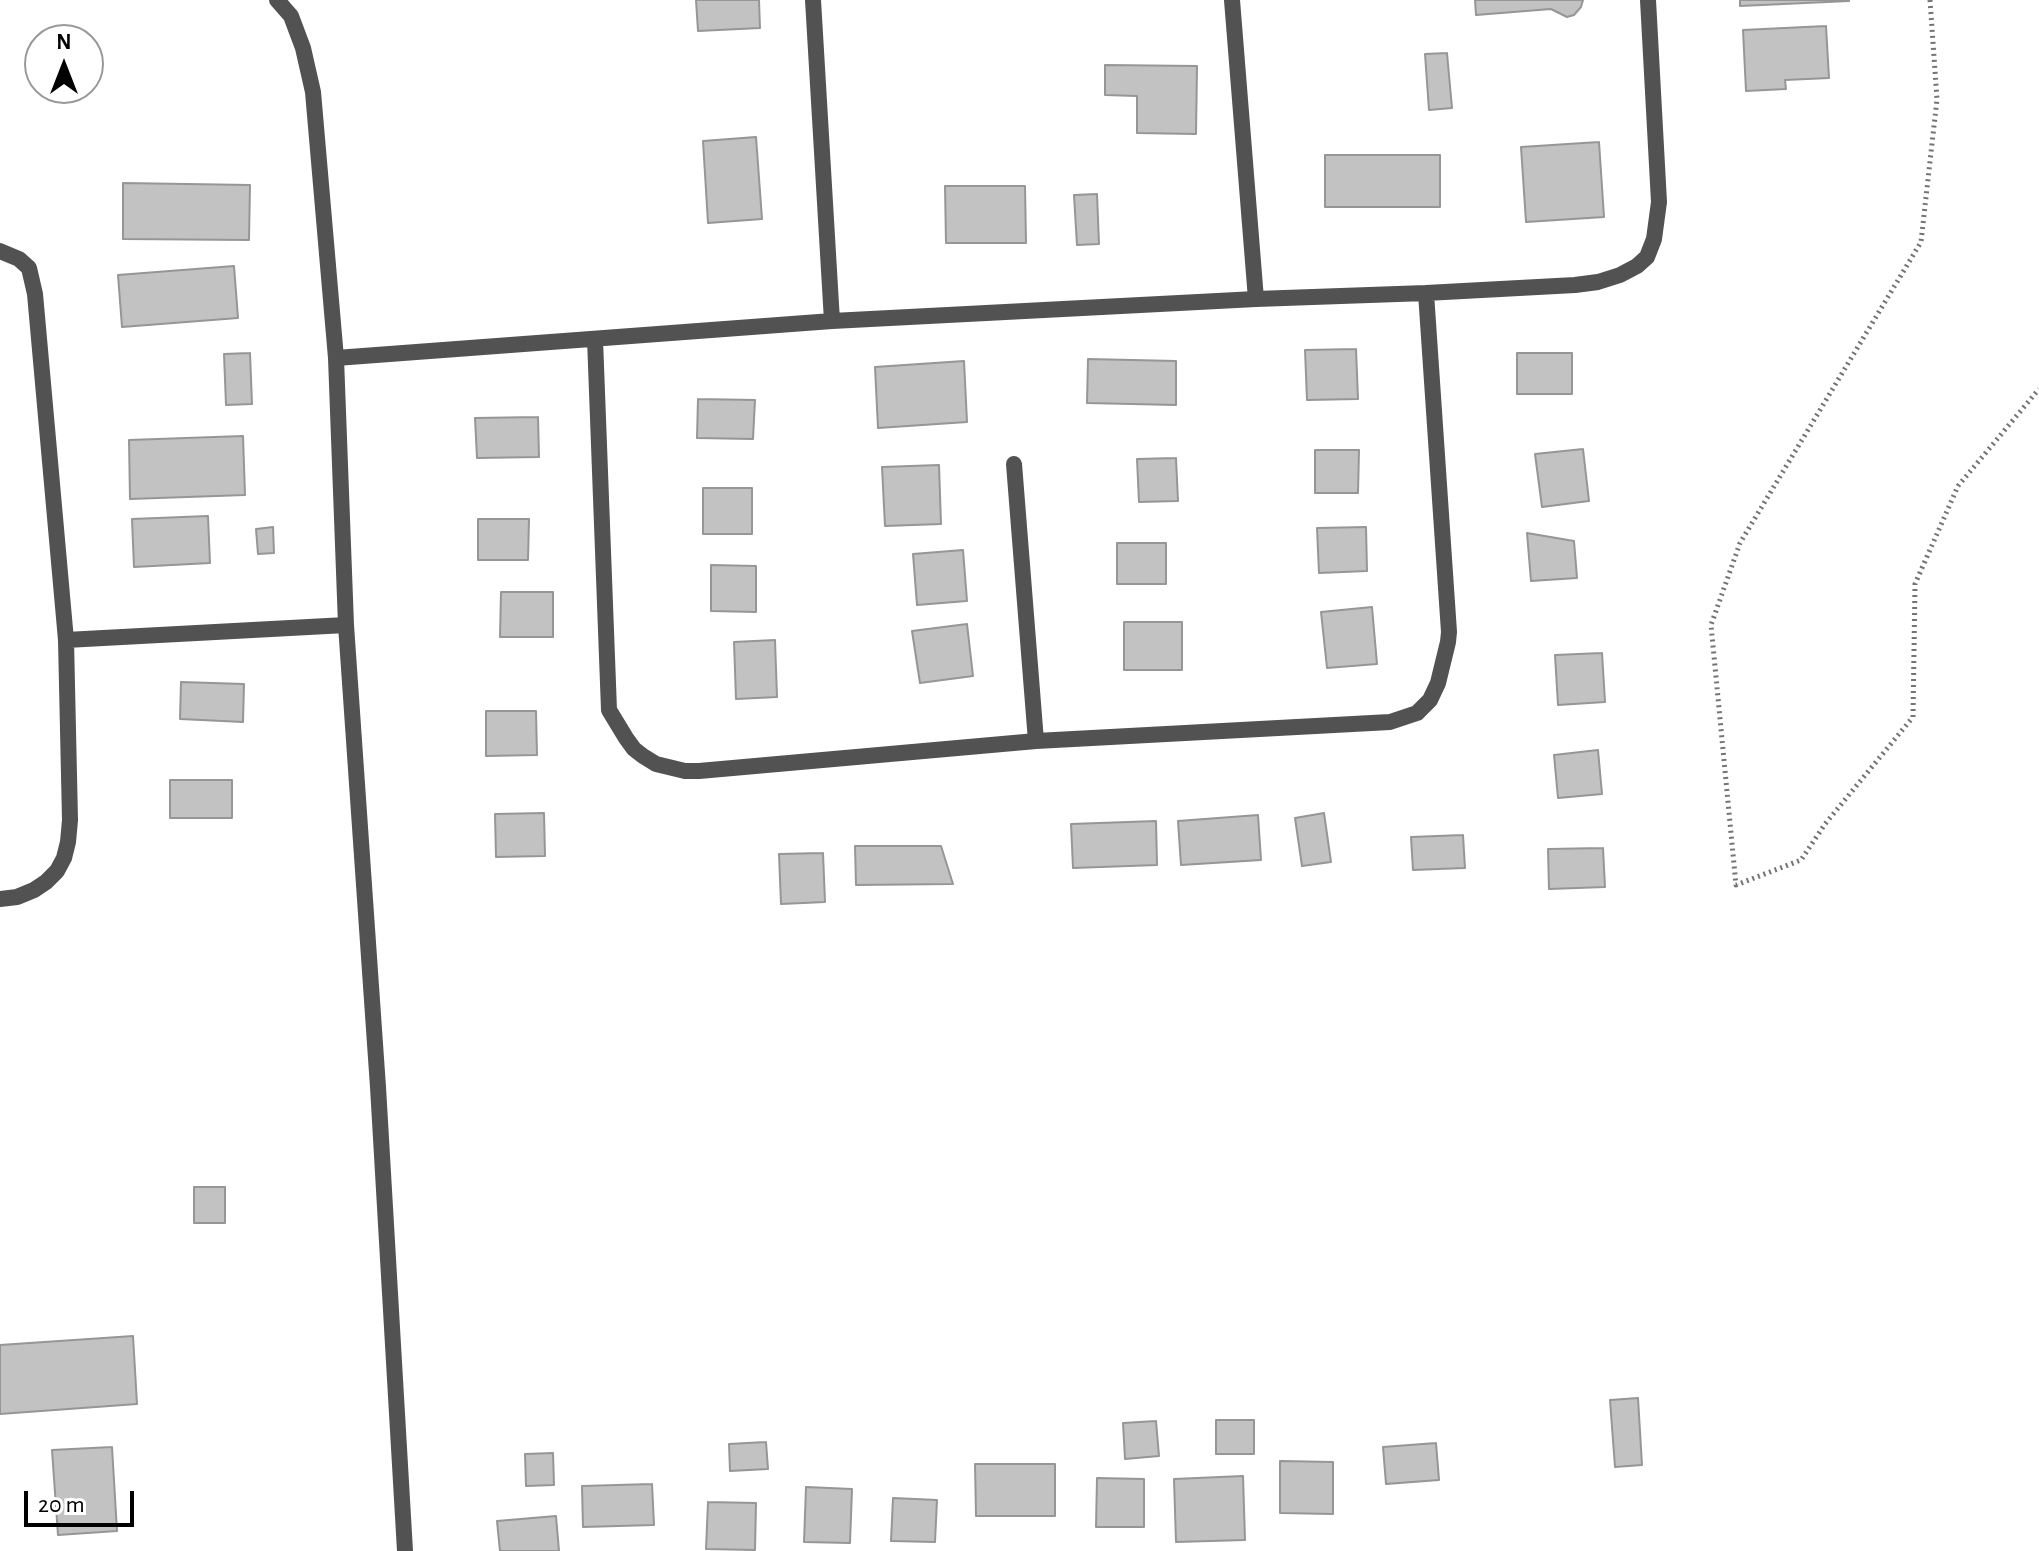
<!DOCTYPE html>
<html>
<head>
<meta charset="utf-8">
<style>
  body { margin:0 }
  #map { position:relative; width:2039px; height:1551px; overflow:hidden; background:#fff; font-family:"Alegreya Sans",sans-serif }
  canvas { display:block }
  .north { position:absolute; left:24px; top:24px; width:80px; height:80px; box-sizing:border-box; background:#fff; border:2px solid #999; border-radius:50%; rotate:0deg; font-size:22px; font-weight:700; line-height:32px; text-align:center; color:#000 }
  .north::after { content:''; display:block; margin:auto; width:28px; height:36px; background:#000; clip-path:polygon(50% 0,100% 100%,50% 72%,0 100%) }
  .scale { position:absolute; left:24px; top:1491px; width:110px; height:36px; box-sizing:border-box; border:4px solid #000; border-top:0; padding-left:10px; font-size:24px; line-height:28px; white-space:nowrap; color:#000; -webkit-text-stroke:6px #fff; paint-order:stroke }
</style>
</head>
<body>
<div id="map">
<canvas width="2039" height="1551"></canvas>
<div class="north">N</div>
<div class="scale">20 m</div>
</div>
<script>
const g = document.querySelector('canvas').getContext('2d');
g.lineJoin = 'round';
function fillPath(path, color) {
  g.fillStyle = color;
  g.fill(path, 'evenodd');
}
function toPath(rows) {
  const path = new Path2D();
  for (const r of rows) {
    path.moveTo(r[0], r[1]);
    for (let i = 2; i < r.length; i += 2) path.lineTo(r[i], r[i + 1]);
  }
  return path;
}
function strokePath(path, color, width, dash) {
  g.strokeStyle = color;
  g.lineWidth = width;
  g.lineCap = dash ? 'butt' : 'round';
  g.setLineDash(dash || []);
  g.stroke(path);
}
const building = toPath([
  [696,0,759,0,760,28,698,31,696,0],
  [1475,0,1583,0,1581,7,1574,15,1567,17,1551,9,1476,15,1475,0],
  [1740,0,1849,0,1849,1,1740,6,1740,0],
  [1826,26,1829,78,1785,80,1786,89,1746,91,1743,30,1826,26],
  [1447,53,1452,108,1429,110,1425,54,1447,53],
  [1105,65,1197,66,1196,134,1137,133,1137,96,1105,95,1105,65],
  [756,137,762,219,708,223,703,141,756,137],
  [1599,142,1604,217,1526,222,1521,147,1599,142],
  [1325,155,1440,155,1440,207,1325,207,1325,155],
  [123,183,250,185,249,240,123,239,123,183],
  [945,186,1025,186,1026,243,946,243,945,186],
  [1097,194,1099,244,1077,245,1074,195,1097,194],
  [234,266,238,318,122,327,118,275,234,266],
  [1356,349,1358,399,1307,400,1305,350,1356,349],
  [250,353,252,404,226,405,224,354,250,353],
  [1517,353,1572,353,1572,394,1517,394,1517,353],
  [1088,359,1176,361,1176,405,1087,403,1088,359],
  [964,361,967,422,878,428,875,367,964,361],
  [698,399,755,400,753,439,697,438,698,399],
  [538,417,539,457,477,458,475,418,538,417],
  [243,436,245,495,130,499,129,440,243,436],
  [1583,449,1589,501,1542,507,1535,454,1583,449],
  [1315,450,1359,450,1358,493,1315,493,1315,450],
  [1176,458,1178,501,1139,502,1137,459,1176,458],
  [939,465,941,524,885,526,882,467,939,465],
  [703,488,752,488,752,534,703,534,703,488],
  [208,516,210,563,134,567,132,519,208,516],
  [478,519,529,519,528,560,478,560,478,519],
  [273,527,274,553,258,554,256,529,273,527],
  [1366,527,1367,571,1319,573,1317,528,1366,527],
  [1527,533,1574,541,1577,578,1531,581,1527,533],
  [1117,543,1166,543,1166,584,1117,584,1117,543],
  [963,550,967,601,917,605,913,554,963,550],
  [711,565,756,566,756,612,711,611,711,565],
  [501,592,553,592,553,637,500,637,501,592],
  [1372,607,1377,664,1327,668,1321,612,1372,607],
  [1124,622,1182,622,1182,670,1124,670,1124,622],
  [967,624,973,676,920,683,912,631,967,624],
  [775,640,777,697,736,699,734,642,775,640],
  [1602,653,1605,702,1558,705,1555,655,1602,653],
  [181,682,244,684,243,722,180,719,181,682],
  [486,711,536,711,537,755,486,756,486,711],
  [1598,750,1602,794,1558,798,1554,755,1598,750],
  [170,780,232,780,232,818,170,818,170,780],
  [544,813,545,856,496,857,495,814,544,813],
  [1324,813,1331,862,1302,866,1295,818,1324,813],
  [1258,815,1261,860,1181,865,1178,821,1258,815],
  [1156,821,1157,865,1073,868,1071,824,1156,821],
  [1463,835,1465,868,1413,870,1411,837,1463,835],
  [855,846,941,846,953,884,856,885,855,846],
  [1603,848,1605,887,1549,889,1548,849,1603,848],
  [823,853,825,902,781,904,779,854,823,853],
  [194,1187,225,1187,225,1223,194,1223,194,1187],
  [133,1336,137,1404,0,1414,0,1345,133,1336],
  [1638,1398,1642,1465,1615,1467,1610,1400,1638,1398],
  [1216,1420,1254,1420,1254,1454,1216,1454,1216,1420],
  [1156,1421,1159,1456,1125,1459,1123,1423,1156,1421],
  [766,1442,768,1469,730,1471,729,1444,766,1442],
  [1436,1443,1439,1480,1386,1484,1383,1447,1436,1443],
  [112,1447,117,1531,58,1535,52,1450,112,1447],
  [553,1453,554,1485,526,1486,525,1454,553,1453],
  [1280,1461,1333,1462,1333,1514,1280,1513,1280,1461],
  [975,1464,1055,1464,1055,1516,976,1516,975,1464],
  [1243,1476,1245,1540,1176,1542,1174,1479,1243,1476],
  [1097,1478,1144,1479,1144,1527,1096,1527,1097,1478],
  [652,1484,654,1525,583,1527,582,1486,652,1484],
  [806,1487,852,1489,850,1543,804,1542,806,1487],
  [893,1498,937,1500,935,1542,891,1541,893,1498],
  [708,1502,756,1503,755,1550,706,1549,708,1502],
  [556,1516,559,1551,500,1551,497,1521,556,1516]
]);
const path = toPath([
  [1930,0,1937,99,1921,242,1740,543,1711,625,1736,885,1801,860,1825,824,1913,717,1915,584,1958,486,2039,389]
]);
const minor = toPath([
  [277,0,291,16,303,48,313,92,336,358,346,625,378,1087,405,1551],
  [813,0,832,321],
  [1232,0,1256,299],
  [0,251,19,259,29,268,35,294,66,640,70,820,68,842,64,858,57,871,46,882,34,890,17,897,0,899],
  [595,339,609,710,626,738,634,749,643,756,656,764,685,771,699,771,1036,741,1390,722,1417,713,1430,700,1438,683,1448,642,1449,632,1426,293],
  [336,358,832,321,1256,299,1426,293,1575,285,1598,282,1620,275,1637,266,1647,257,1654,239,1659,202,1648,0],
  [1014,464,1036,741],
  [66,640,346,625]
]);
fillPath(building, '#c2c2c2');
strokePath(building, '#969696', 2);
strokePath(path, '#747474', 5, [2, 4]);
strokePath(minor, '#525252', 16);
</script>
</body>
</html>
